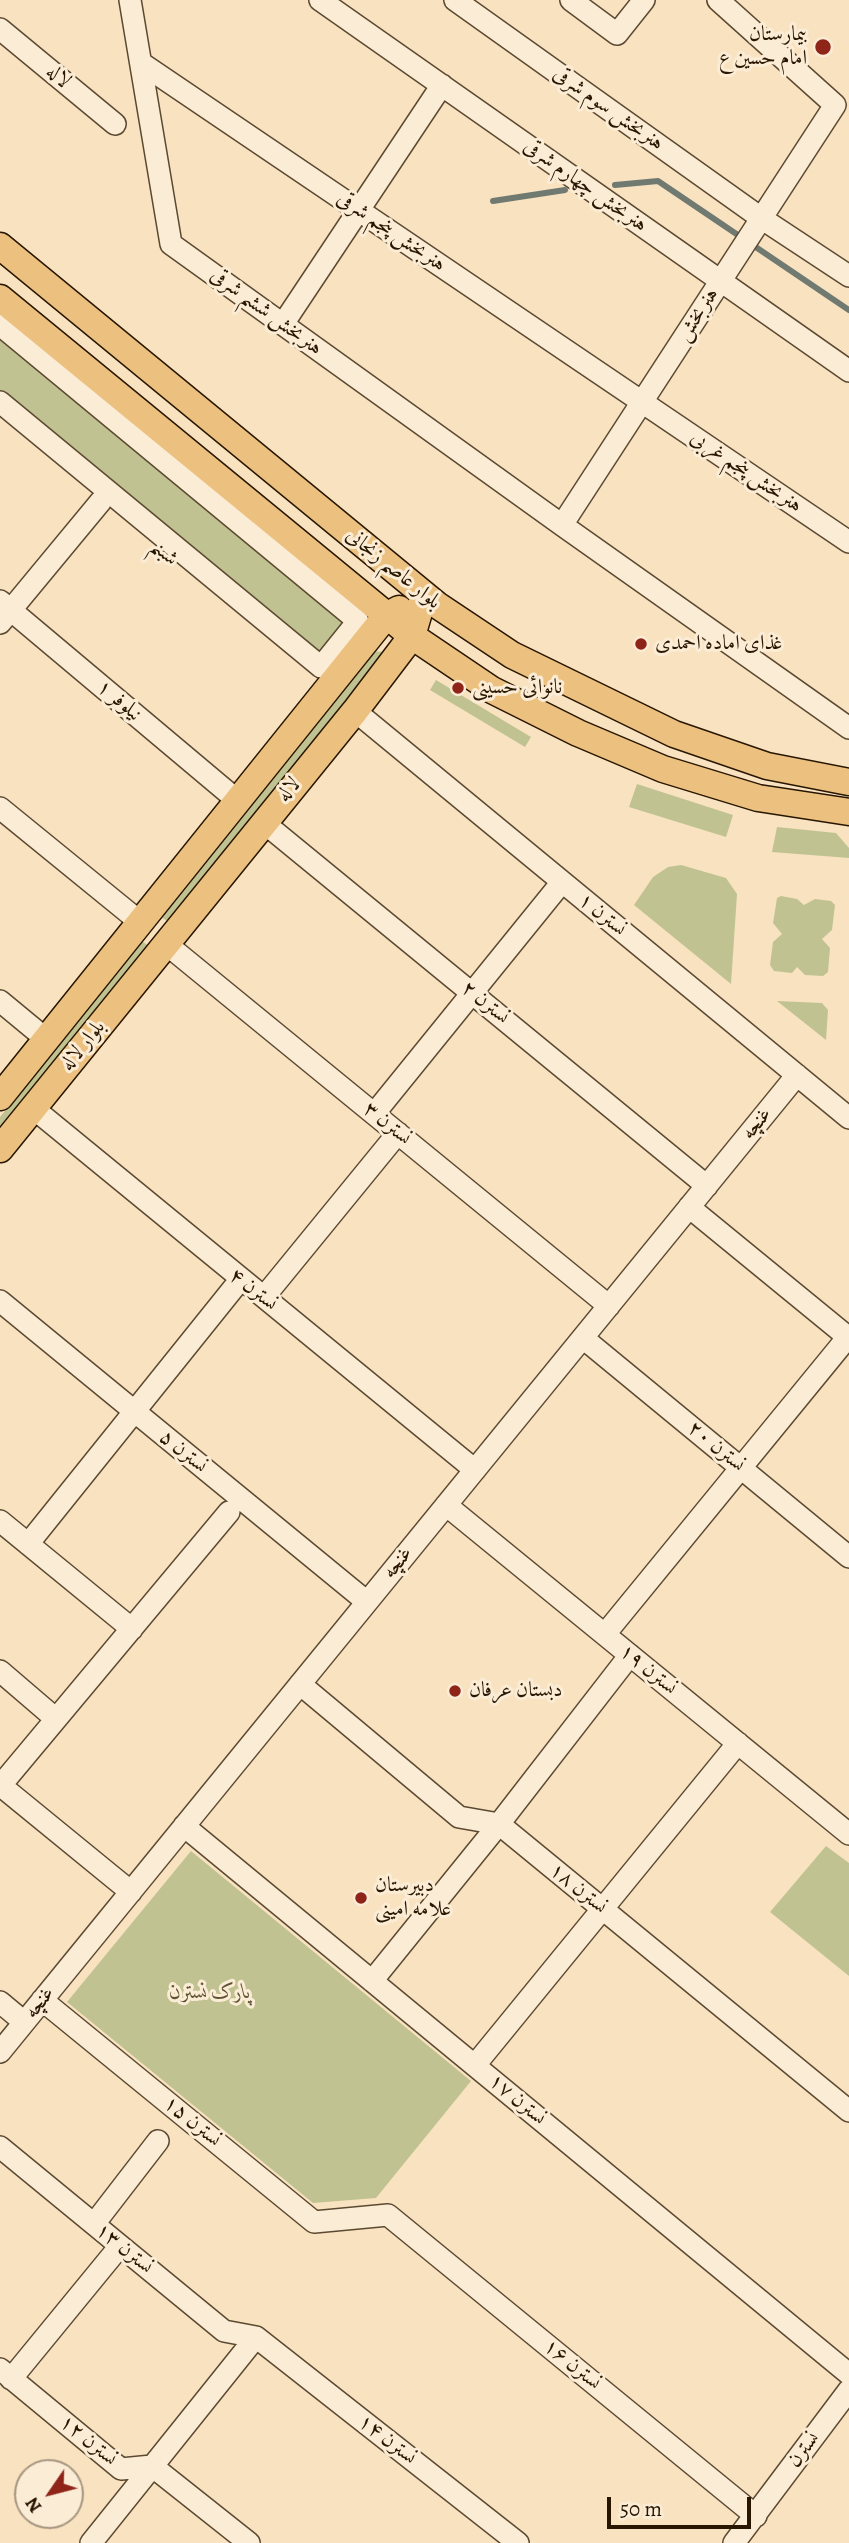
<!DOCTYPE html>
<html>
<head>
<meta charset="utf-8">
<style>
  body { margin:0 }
  #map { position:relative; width:849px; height:2543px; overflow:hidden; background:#f9e2c0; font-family:Alegreya,serif }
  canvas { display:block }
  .north { position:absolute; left:14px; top:2459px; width:70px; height:70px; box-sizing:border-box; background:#fbecd6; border:2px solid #a79681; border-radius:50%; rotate:235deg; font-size:19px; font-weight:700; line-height:28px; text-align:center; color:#281601 }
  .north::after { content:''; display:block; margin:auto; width:24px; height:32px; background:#8f2418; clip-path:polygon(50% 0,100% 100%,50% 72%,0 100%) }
  .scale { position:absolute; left:607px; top:2497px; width:144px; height:32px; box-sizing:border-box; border:4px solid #281601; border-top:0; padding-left:9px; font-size:21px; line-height:24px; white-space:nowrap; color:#281601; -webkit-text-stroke:5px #fbecd6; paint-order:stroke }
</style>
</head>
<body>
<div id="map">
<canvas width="849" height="2543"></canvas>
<div class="north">N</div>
<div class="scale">50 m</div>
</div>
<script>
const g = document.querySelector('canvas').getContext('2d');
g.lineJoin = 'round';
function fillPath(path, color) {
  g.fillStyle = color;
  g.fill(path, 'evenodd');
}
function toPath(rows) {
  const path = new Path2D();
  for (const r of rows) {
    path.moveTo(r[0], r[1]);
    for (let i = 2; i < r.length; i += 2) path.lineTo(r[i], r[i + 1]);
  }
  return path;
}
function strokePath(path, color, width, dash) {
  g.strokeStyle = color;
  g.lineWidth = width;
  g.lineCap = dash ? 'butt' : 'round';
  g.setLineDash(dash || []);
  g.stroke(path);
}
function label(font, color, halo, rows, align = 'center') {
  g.font = font + ' Alegreya,Amiri,serif';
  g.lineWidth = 6;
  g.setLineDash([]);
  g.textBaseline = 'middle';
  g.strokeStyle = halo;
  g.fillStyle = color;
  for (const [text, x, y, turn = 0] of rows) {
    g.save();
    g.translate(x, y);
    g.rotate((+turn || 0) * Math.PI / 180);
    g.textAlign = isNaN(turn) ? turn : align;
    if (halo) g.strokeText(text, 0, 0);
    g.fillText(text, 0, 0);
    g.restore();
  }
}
const green = toPath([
  [0,338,346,623,317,658,0,396],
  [372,651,383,652,382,662,172,924,159,916],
  [436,680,531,737,525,747,430,690],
  [637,784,733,815,726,837,629,807],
  [777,827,836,833,849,848,849,858,772,852],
  [681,865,726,878,737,894,731,984,634,905,653,877,668,867],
  [781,896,797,899,804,905,815,899,831,901,835,905,832,930,822,939,830,948,828,972,823,976,805,975,797,967,792,973,774,971,770,965,773,942,782,934,773,923,777,898],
  [140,940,149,946,0,1135,0,1117],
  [777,1001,822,1003,828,1010,826,1040],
  [826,1846,849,1863,849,1976,770,1912],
  [191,1851,471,2081,376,2198,313,2203,67,2002]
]);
const stream = toPath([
  [615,185,658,181,849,310],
  [493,201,565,190]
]);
const minor = toPath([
  [130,0,171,244,562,525,849,728],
  [320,0,849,371],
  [455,0,761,218,849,276],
  [571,0,617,34,644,0],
  [0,29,115,124],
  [141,63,849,542],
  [283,324,442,85],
  [0,325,358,621,321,667,0,402],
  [562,525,835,105,718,0],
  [0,601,238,801],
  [0,623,101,501],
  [355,711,849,1118],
  [0,808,140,922],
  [263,822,707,1186],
  [165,943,609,1306],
  [0,1001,46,1039],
  [33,1108,475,1470],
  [374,1114,562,882],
  [689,1207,849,1338],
  [264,1297,398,1133],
  [0,1301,367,1602],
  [583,1338,849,1557],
  [446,1505,849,1834],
  [0,1521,132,1629],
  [28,1544,240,1280],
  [605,1634,848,1337],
  [0,1671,56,1719],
  [300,1684,459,1817,499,1824,849,2111],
  [0,1785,131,1892],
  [1,1785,229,1512],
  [184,1826,849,2374],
  [372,1981,499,1824,630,1655],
  [42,2000,314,2222,388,2215,756,2516],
  [0,2002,24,2022],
  [0,2052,797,1075],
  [475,2065,738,1743],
  [0,2147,224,2331,256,2337,518,2543],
  [94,2224,158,2141],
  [0,2369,121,2469,152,2466,249,2543],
  [11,2379,120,2246],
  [91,2543,256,2337],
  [734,2543,849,2390]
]);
const major = toPath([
  [0,246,437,605,512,655,674,734,767,766,849,782],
  [0,298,412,636,492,690,578,733,663,769,758,798,849,812],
  [0,1097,386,616,399,609],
  [0,1149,355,711,412,636,424,595]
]);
const markers = [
  [823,47,9,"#8f2418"],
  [641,644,7,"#8f2418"],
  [458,688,7,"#8f2418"],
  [455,1691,7,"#8f2418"],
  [361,1898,7,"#8f2418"]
];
const poiNames = [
  ["بیمارستان",807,35,"right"],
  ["امام حسین ع",807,59,"right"],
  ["غذای اماده احمدی",655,644],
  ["نانوائی حسینی",472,688],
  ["دبستان عرفان",469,1691],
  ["دبیرستان",375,1886],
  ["علامه امینی",375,1910]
];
const streetNames = [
  ["لاله",58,77,39],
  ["هنربخش سوم شرقی",608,109,35],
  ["هنربخش چهارم شرقی",585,186,35],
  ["هنربخش پنجم شرقی",391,232,34],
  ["هنربخش ششم شرقی",266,312,36],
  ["هنربخش",698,315,-57],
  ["هنربخش پنجم غربی",746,472,34],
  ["شبنم",164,553,40],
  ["بلوار عاصم زنجانی",393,569,39],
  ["نیلوفر ۱",119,701,40],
  ["لاله",289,790,-50],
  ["نسترن ۱",602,915,39],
  ["نسترن ۲",485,1003,39],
  ["بلوار لاله",83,1046,-51],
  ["نسترن ۳",387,1124,39],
  ["غنچه",757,1124,-50],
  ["نسترن ۴",253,1290,38],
  ["نسترن ۲۰",716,1447,39],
  ["نسترن ۵",183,1452,39],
  ["غنچه",398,1563,-51],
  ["نسترن ۱۹",648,1670,39],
  ["نسترن ۱۸",578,1889,39],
  ["غنچه",40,2003,-51],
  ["نسترن ۱۷",517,2100,40],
  ["نسترن ۱۵",192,2122,39],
  ["نسترن ۱۳",124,2249,39],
  ["نسترن ۱۶",572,2365,39],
  ["نسترن ۱۴",387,2440,38],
  ["نسترن ۱۲",88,2441,39],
  ["نسترن",804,2450,-53]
];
const parkNames = [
  ["پارک نسترن",210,1993]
];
fillPath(green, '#c0c391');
strokePath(stream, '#717a71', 6);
strokePath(minor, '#5c4931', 24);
strokePath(major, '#281601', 29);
strokePath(minor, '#fbecd6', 21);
strokePath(major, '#ecc180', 26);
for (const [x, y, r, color] of markers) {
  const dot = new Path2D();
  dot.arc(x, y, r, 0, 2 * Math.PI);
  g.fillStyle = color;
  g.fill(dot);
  strokePath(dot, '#fbecd6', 2.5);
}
label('21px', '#281601', '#fbecd6', poiNames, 'left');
label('21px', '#281601', '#fbecd6', streetNames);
label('italic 21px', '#5d5333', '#fbecd6', parkNames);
</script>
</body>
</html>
